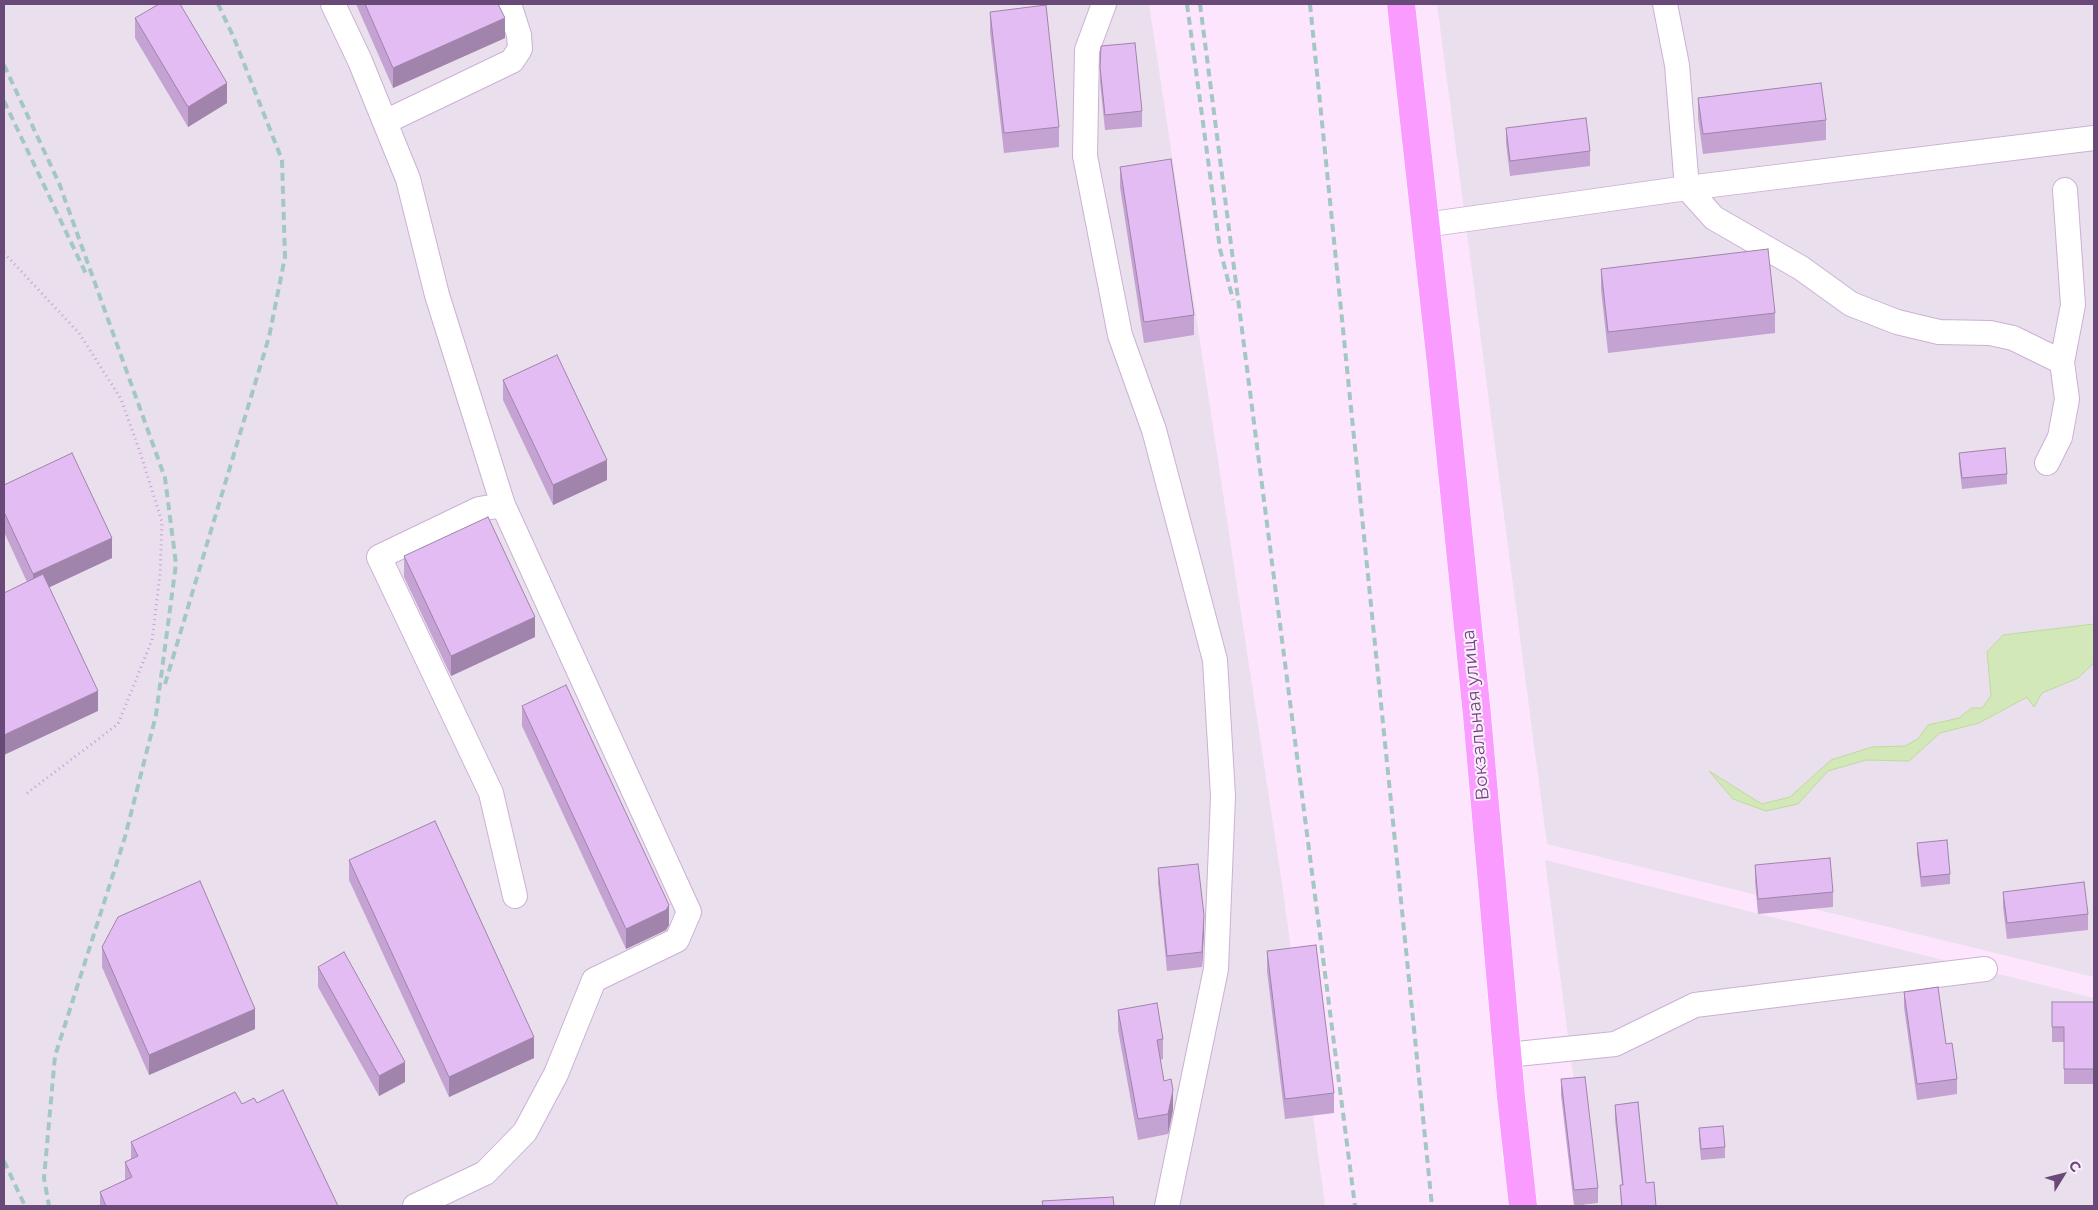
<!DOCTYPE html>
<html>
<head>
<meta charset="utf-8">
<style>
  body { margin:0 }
  #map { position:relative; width:2098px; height:1210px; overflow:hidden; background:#fce5fd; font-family:Montserrat,sans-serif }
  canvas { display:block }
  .frame { position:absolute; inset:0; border:5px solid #694978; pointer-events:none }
  .north { position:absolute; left:2038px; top:1150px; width:50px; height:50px; -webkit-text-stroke:4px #feedff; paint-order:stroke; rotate:54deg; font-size:14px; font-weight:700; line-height:20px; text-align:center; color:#694978 }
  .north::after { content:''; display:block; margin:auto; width:18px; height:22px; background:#694978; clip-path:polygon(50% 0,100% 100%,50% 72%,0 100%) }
</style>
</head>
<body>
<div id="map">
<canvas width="2098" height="1210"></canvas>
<div class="frame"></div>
<div class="north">С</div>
</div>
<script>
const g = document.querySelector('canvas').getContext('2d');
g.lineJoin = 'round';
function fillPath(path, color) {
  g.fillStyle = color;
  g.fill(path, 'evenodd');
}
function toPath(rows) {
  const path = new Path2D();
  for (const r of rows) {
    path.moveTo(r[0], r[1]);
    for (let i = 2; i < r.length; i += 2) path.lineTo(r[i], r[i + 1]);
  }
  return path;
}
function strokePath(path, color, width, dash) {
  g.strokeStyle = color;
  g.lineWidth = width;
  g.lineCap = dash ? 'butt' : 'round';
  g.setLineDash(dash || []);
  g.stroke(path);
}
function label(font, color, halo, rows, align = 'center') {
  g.font = font + ' Montserrat,sans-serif';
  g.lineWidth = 4;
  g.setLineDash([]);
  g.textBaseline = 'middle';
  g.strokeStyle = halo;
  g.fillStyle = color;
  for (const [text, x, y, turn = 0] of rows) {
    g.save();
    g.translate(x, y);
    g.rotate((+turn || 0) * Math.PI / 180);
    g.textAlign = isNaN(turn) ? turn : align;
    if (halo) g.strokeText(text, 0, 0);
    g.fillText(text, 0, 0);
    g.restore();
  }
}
const industrial = toPath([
  [4,4,1149,4,1283,890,1325,1206,4,1206],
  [1437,4,2094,4,2094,977,1547,844],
  [1545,860,2094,998,2094,1206,1590,1206]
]);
const water = toPath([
  [2094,624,2094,663,2078,678,2042,693,2034,707,2027,697,1979,723,1940,733,1909,761,1866,760,1828,771,1798,804,1766,811,1733,799,1709,771,1762,804,1790,797,1831,760,1872,747,1905,746,1918,739,1928,725,1959,718,1972,708,1982,708,1991,696,1987,652,2003,635,2094,624]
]);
const path = toPath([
  [4,253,79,333,121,399,141,455,162,522,160,575,152,640,118,724,26,794]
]);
const minor = toPath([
  [333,4,360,61,408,179,437,295,503,505],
  [1104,4,1087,50,1085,156,1120,335,1154,430,1215,660,1223,796,1216,969,1167,1206],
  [1665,4,1677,65,1687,188,1714,218,1801,268,1851,304,1897,322,1939,332,1990,333,2013,338,2062,362],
  [385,122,512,61,520,49,519,35,509,4],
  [1425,225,1687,188,2094,138],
  [2047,463,2060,437,2067,399,2062,362,2073,305,2065,190],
  [1507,1055,1615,1044,1695,1005,1985,969],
  [415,1206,485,1173,525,1132,556,1074,594,980,677,940,689,912,503,505,479,509,379,557,491,793,515,896]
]);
const major = toPath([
  [1401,4,1441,364,1477,715,1511,1097,1523,1206]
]);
const rail = toPath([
  [1187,4,1220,249,1233,300],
  [1200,4,1355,1206],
  [1310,4,1432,1206],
  [4,65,59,183,165,478,176,564,156,715,125,837,55,1056,44,1178,49,1206],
  [4,101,86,274],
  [165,684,269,337,285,257,282,160,234,38,218,4],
  [4,1161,25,1206]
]);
const wall = toPath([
  [356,4,498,4,505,38,393,88],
  [990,12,1059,127,1059,147,1004,153,990,32],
  [135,18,227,103,188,127,135,38],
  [1101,46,1142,111,1142,127,1105,130,1100,82],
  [1698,98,1826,120,1826,140,1703,154,1698,118],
  [1506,128,1590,151,1590,166,1510,176,1506,143],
  [1120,167,1194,315,1194,335,1144,343,1120,187],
  [1601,269,1775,313,1775,333,1608,353,1601,289],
  [503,380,607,480,553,505,503,400],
  [1959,453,2007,474,2007,484,1962,489,1959,463],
  [4,485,112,558,49,587,98,711,27,582,4,532],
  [404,556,535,637,451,676,404,577],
  [522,706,669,925,666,930,626,949,522,726],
  [1917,843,1950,874,1950,884,1921,887,1917,853],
  [349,860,534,1058,449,1097,349,880],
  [1755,865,1833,892,1833,907,1758,914,1755,881],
  [1158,868,1204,930,1202,967,1167,971,1158,883],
  [2003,892,2088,914,2088,930,2007,939,2003,907],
  [102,947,255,1029,149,1075,102,967],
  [1267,951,1334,1093,1334,1113,1285,1119,1267,971],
  [318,967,405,1082,379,1096,318,987],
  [1904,992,1946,1044,1957,1079,1957,1094,1917,1100,1904,1007],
  [2052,1002,2094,1002,2094,1084,2064,1084,2064,1042,2052,1042],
  [1118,1010,1163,1039,1163,1059,1160,1060,1164,1081,1173,1110,1168,1134,1138,1140,1118,1030],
  [1561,1079,1598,1188,1598,1203,1574,1206,1561,1095],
  [257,1103,338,1206,100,1206,100,1192,125,1180,125,1162,131,1159,131,1142,242,1104],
  [1615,1105,1646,1183,1656,1206,1621,1206,1620,1185,1622,1185,1615,1120],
  [1699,1128,1725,1147,1725,1158,1701,1160,1699,1139]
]);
const shadedWall = toPath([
  [505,18,505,38,393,88,393,68],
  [227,83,227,103,188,127,188,107],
  [607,460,607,480,553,505,553,485],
  [112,538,112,558,33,595,33,574],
  [535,617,535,637,451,676,451,656],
  [98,691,98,711,4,755,4,735],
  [669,905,669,925,666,930,626,949,626,929],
  [1204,915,1204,930,1202,967,1202,952],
  [255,1009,255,1029,149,1075,149,1055],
  [534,1037,534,1058,449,1097,449,1077],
  [405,1062,405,1082,379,1096,379,1076],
  [1173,1090,1173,1110,1168,1134,1168,1114]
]);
const building = toPath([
  [159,4,180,4,227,83,188,107,135,18,159,4],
  [365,4,498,4,505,18,393,68,365,4],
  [1046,5,1059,127,1004,133,990,12,1046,5],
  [1135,43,1142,111,1105,115,1100,67,1101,46,1135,43],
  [1821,83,1826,120,1703,134,1698,98,1821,83],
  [1586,118,1590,151,1510,161,1506,128,1586,118],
  [1171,159,1194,315,1144,322,1120,167,1171,159],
  [1768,249,1775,313,1608,332,1601,269,1768,249],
  [557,355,607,460,553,485,503,380,557,355],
  [2005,448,2007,474,1962,478,1959,453,2005,448],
  [72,453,112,538,33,574,4,512,4,485,72,453],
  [488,517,535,617,451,656,404,556,488,517],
  [43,574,98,691,4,735,4,593,43,574],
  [566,685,669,905,666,910,626,929,522,706,566,685],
  [435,821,534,1037,449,1077,349,860,435,821],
  [1947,840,1950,874,1921,877,1917,843,1947,840],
  [1830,858,1833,892,1758,899,1755,865,1830,858],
  [1198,864,1204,915,1202,952,1167,956,1158,868,1198,864],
  [200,881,255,1009,149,1055,102,947,118,917,200,881],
  [2084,882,2088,914,2007,923,2003,892,2084,882],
  [1316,945,1334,1093,1285,1099,1267,951,1316,945],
  [344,952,405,1062,379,1076,318,967,344,952],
  [1938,987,1946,1044,1952,1043,1957,1079,1917,1084,1904,992,1938,987],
  [2052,1002,2094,1002,2094,1069,2064,1069,2064,1027,2052,1027,2052,1002],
  [1157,1003,1163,1039,1157,1040,1164,1081,1171,1079,1173,1090,1168,1114,1138,1119,1118,1010,1157,1003],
  [1585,1077,1598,1188,1574,1190,1561,1079,1585,1077],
  [283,1090,338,1206,106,1206,100,1192,132,1177,125,1162,138,1156,131,1142,235,1092,242,1104,254,1098,257,1103,283,1090],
  [1638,1102,1646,1183,1654,1182,1656,1206,1622,1206,1620,1185,1623,1185,1615,1105,1638,1102],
  [1723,1126,1725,1147,1701,1149,1699,1128,1723,1126],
  [1113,1197,1114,1206,1043,1206,1042,1201,1113,1197]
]);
const streetNames = [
  ["Вокзальная улица",1476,715,-95]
];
fillPath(industrial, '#eae0ed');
fillPath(water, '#d2e8b9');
strokePath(water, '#bedb9e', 1);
strokePath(minor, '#ccb0d5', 26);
strokePath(major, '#fff', 29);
strokePath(path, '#c89eda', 3, [1, 4]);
strokePath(minor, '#fff', 24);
strokePath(major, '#fa9bff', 28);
strokePath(rail, '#a3c8c3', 4, [8, 5]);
fillPath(wall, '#c4a2d2');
fillPath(shadedWall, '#a084ab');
fillPath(building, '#e4bcf4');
strokePath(building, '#a084ab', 1);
label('18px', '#694978', '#feedff', streetNames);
</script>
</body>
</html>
